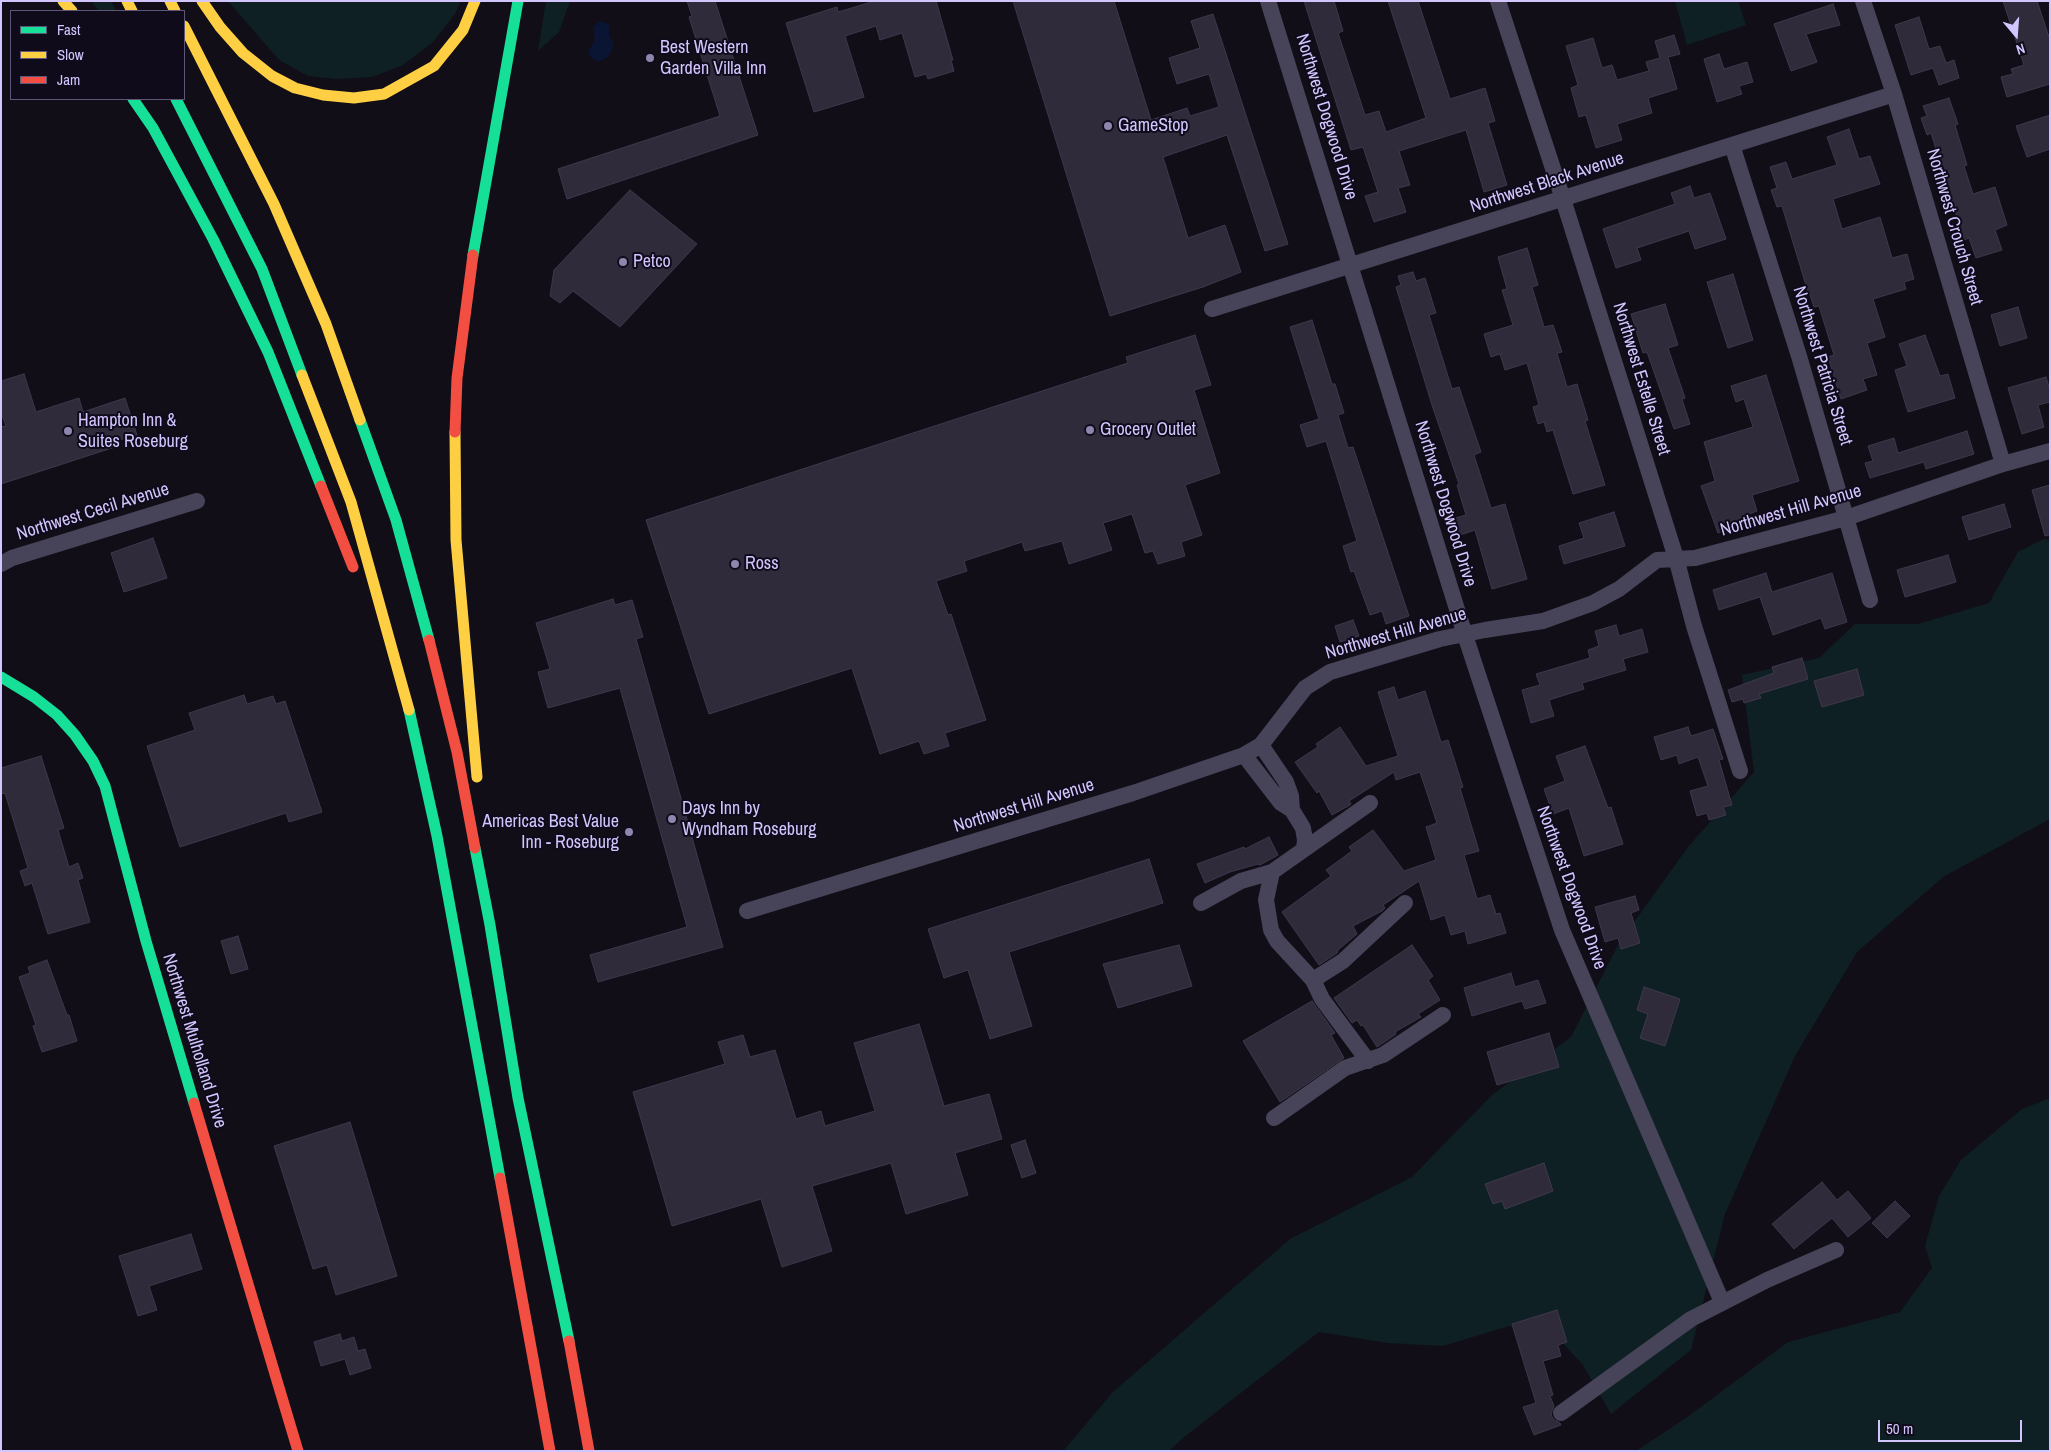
<!DOCTYPE html>
<html>
<head>
<meta charset="utf-8">
<style>
  body { margin:0 }
  #map { position:relative; width:2051px; height:1452px; overflow:hidden; background:#110e18; font-family:"Archivo Narrow",sans-serif }
  canvas { display:block }
  .frame { position:absolute; inset:0; border:2px solid #d3c6fe; pointer-events:none }
  .legend { position:absolute; left:10px; top:10px; width:175px; height:90px; box-sizing:border-box; background:#100b1b; border:1px solid #5e5676; margin:0; padding:6px 9px; list-style:none; font-size:15px; color:#d3c6fe }
  .legend li { display:flex; align-items:center; gap:10px; height:25px }
  .legend b { width:25px; border:1px solid #5e5676 }
  .north { position:absolute; left:1991px; top:10px; width:50px; height:50px; -webkit-text-stroke:4px #100b1b; paint-order:stroke; rotate:162deg; font-size:14px; font-weight:700; line-height:20px; text-align:center; color:#d3c6fe }
  .north::after { content:''; display:block; margin:auto; width:18px; height:22px; background:#d3c6fe; clip-path:polygon(50% 0,100% 100%,50% 72%,0 100%) }
  .scale { position:absolute; left:1878px; top:1420px; width:144px; height:22px; box-sizing:border-box; border:2px solid #d3c6fe; border-top:0; padding-left:6px; font-size:15px; line-height:18px; white-space:nowrap; color:#d3c6fe; -webkit-text-stroke:4px #100b1b; paint-order:stroke }
</style>
</head>
<body>
<div id="map">
<canvas width="2051" height="1452"></canvas>
<div class="frame"></div>
<ul class="legend">
<li><b style="height:6px;background:#16e098"></b>Fast</li>
<li><b style="height:6px;background:#ffcf43"></b>Slow</li>
<li><b style="height:6px;background:#f24e42"></b>Jam</li>
</ul>
<div class="north">N</div>
<div class="scale">50 m</div>
</div>
<script>
const g = document.querySelector('canvas').getContext('2d');
g.lineJoin = 'round';
function fillPath(path, color) {
  g.fillStyle = color;
  g.fill(path, 'evenodd');
}
function toPath(rows) {
  const path = new Path2D();
  for (const r of rows) {
    path.moveTo(r[0], r[1]);
    for (let i = 2; i < r.length; i += 2) path.lineTo(r[i], r[i + 1]);
  }
  return path;
}
function strokePath(path, color, width, dash) {
  g.strokeStyle = color;
  g.lineWidth = width;
  g.lineCap = dash ? 'butt' : 'round';
  g.setLineDash(dash || []);
  g.stroke(path);
}
function label(font, color, halo, rows, align = 'center') {
  g.font = font + ' "Archivo Narrow",sans-serif';
  g.lineWidth = 4;
  g.setLineDash([]);
  g.textBaseline = 'middle';
  g.strokeStyle = halo;
  g.fillStyle = color;
  for (const [text, x, y, turn = 0] of rows) {
    g.save();
    g.translate(x, y);
    g.rotate((+turn || 0) * Math.PI / 180);
    g.textAlign = isNaN(turn) ? turn : align;
    if (halo) g.strokeText(text, 0, 0);
    g.fillText(text, 0, 0);
    g.restore();
  }
}
const green = toPath([
  [91,1,111,1,116,11,99,11],
  [228,1,461,1,455,14,432,43,403,65,372,77,337,79,308,76,279,60],
  [546,1,570,1,559,32,538,51],
  [1675,1,1738,1,1746,25,1687,45],
  [2044,539,2050,540,2050,819,1943,877,1857,952,1795,1056,1725,1214,1691,1350,1611,1414,1583,1365,1557,1337,1509,1326,1443,1346,1388,1343,1319,1332,1183,1438,1169,1451,1063,1451,1114,1391,1290,1239,1412,1177,1492,1095,1571,1037,1619,943,1688,847,1754,772,1742,675,1819,658,1855,624,1918,624,1989,603,2018,552],
  [2050,1098,2050,1451,1636,1451,1686,1418,1788,1342,1900,1312,1932,1268,1925,1246,1939,1196,1961,1160,2022,1109]
]);
const water = toPath([
  [600,21,608,24,610,28,609,35,614,45,608,57,598,62,589,56,588,51,595,40,593,27]
]);
const building = toPath([
  [687,1,715,1,758,135,567,199,558,169,720,116,689,17,692,16,687,1],
  [875,1,936,1,953,60,951,60,954,71,928,79,926,74,915,77,902,33,880,40,876,26,845,36,864,97,814,112,786,23,837,7,838,12,875,1],
  [1013,1,1114,1,1151,120,1187,108,1190,116,1219,107,1209,74,1177,84,1169,58,1200,48,1191,21,1213,14,1288,244,1265,251,1227,135,1163,157,1188,238,1225,225,1241,272,1203,287,1110,316,1013,1],
  [1304,1,1334,1,1343,31,1338,33,1365,115,1379,111,1386,132,1426,118,1388,1,1418,1,1450,99,1485,88,1495,121,1488,123,1507,185,1484,192,1466,130,1399,151,1410,185,1398,188,1406,212,1374,222,1365,196,1378,192,1363,147,1351,150,1304,1],
  [2003,1,2037,1,2050,40,2050,84,2007,97,2001,77,2013,74,2011,69,2024,65,2003,1],
  [1833,4,1840,25,1806,34,1817,62,1791,71,1774,24,1833,4],
  [1919,17,1929,49,1940,46,1946,63,1954,60,1959,78,1939,85,1933,68,1911,75,1895,25,1919,17],
  [1674,35,1680,54,1668,57,1677,89,1648,98,1652,113,1617,124,1622,140,1596,148,1586,115,1579,117,1571,88,1578,85,1566,46,1593,38,1602,68,1612,65,1617,80,1649,71,1646,62,1660,58,1655,41,1674,35],
  [1719,54,1724,69,1747,62,1753,82,1739,86,1742,94,1717,102,1704,59,1719,54],
  [1949,98,1958,124,1955,125,1967,165,1964,166,1973,194,1995,187,2007,225,1995,230,2002,250,1976,258,1969,238,1964,240,1931,133,1927,135,1921,118,1927,116,1923,106,1949,98],
  [2050,115,2050,149,2027,157,2016,126,2050,115],
  [1849,129,1859,159,1870,156,1880,184,1833,199,1842,229,1880,217,1892,258,1907,254,1914,279,1904,282,1906,289,1873,299,1885,337,1867,343,1877,375,1863,379,1867,390,1841,399,1828,357,1834,355,1819,306,1814,307,1809,292,1808,292,1782,206,1777,207,1771,190,1777,188,1770,167,1786,162,1792,179,1837,165,1827,137,1849,129],
  [1690,186,1694,198,1710,193,1726,239,1695,249,1689,231,1637,248,1641,260,1616,268,1603,229,1675,204,1671,193,1690,186],
  [630,190,697,244,620,327,573,291,560,303,550,296,554,270,630,190],
  [1527,248,1538,285,1532,287,1544,327,1553,325,1562,352,1557,353,1567,387,1577,384,1588,420,1585,421,1605,485,1573,494,1553,430,1547,432,1544,422,1538,424,1533,407,1539,405,1527,363,1505,370,1500,354,1491,357,1484,334,1513,325,1502,290,1507,289,1498,257,1527,248],
  [1413,272,1416,281,1425,278,1436,313,1429,315,1452,389,1459,387,1481,452,1474,455,1491,508,1505,504,1527,579,1492,589,1475,530,1457,536,1452,519,1466,515,1457,485,1459,484,1432,405,1396,287,1401,285,1398,276,1413,272],
  [1733,274,1753,340,1728,348,1707,282,1733,274],
  [1665,304,1678,345,1668,348,1685,398,1682,399,1690,424,1674,429,1647,352,1643,353,1631,314,1665,304],
  [2018,307,2027,338,2000,346,1991,315,2018,307],
  [1312,320,1332,384,1335,384,1344,413,1338,415,1348,448,1353,447,1409,616,1386,624,1382,611,1370,615,1354,571,1351,572,1343,546,1357,541,1326,441,1307,447,1300,425,1319,419,1290,327,1312,320],
  [1195,335,1211,385,1194,390,1220,473,1185,485,1202,535,1181,542,1185,556,1158,564,1153,551,1145,553,1132,514,1103,523,1112,550,1069,564,1062,541,1025,551,1022,542,964,561,967,571,936,581,948,615,951,614,986,720,945,733,949,746,924,754,919,741,880,754,852,668,709,714,646,520,1128,363,1126,357,1195,335],
  [1925,335,1940,376,1948,374,1955,398,1908,412,1895,370,1907,366,1899,344,1925,335],
  [24,374,36,412,79,398,83,412,125,398,137,435,119,440,121,445,1,484,1,427,6,426,1,412,1,381,24,374],
  [1766,375,1799,481,1752,495,1757,511,1739,518,1742,524,1718,533,1701,486,1715,481,1704,442,1753,427,1744,399,1736,402,1731,386,1766,375],
  [2046,377,2050,390,2050,402,2038,405,2044,427,2022,434,2008,388,2046,377],
  [1967,431,1974,454,1926,469,1924,462,1870,478,1865,463,1873,461,1868,446,1894,438,1898,453,1967,431],
  [2050,485,2050,535,2045,536,2032,490,2050,485],
  [2004,504,2011,527,1969,540,1962,517,2004,504],
  [1614,512,1625,546,1564,564,1559,546,1584,538,1579,523,1614,512],
  [153,538,167,578,124,592,111,553,153,538],
  [1948,555,1956,582,1905,597,1897,570,1948,555],
  [1766,573,1772,592,1832,573,1847,622,1825,629,1821,618,1773,635,1760,597,1719,610,1713,590,1766,573],
  [613,599,615,605,632,600,643,637,636,639,723,947,598,982,590,955,687,927,620,688,548,708,538,672,550,669,536,623,613,599],
  [1353,620,1359,636,1340,642,1335,626,1353,620],
  [1616,625,1619,636,1642,629,1648,652,1623,659,1626,670,1582,683,1584,689,1549,700,1554,716,1531,723,1522,690,1540,685,1536,674,1590,658,1588,650,1599,646,1595,631,1616,625],
  [1802,658,1808,679,1759,694,1761,698,1744,703,1743,699,1732,702,1728,690,1774,673,1772,667,1802,658],
  [1857,669,1864,695,1822,707,1814,681,1857,669],
  [1394,687,1398,700,1425,691,1441,742,1448,740,1463,787,1460,788,1479,851,1464,855,1477,899,1490,895,1496,914,1500,913,1506,933,1468,944,1465,931,1451,935,1445,915,1431,920,1419,881,1383,905,1385,908,1382,911,1353,926,1357,934,1338,950,1337,953,1319,965,1282,912,1331,876,1326,870,1352,851,1349,847,1373,830,1404,871,1436,860,1426,827,1437,823,1420,772,1396,780,1394,772,1349,801,1351,804,1350,805,1332,815,1319,791,1317,793,1295,762,1318,747,1316,744,1340,727,1366,766,1398,756,1378,692,1394,687],
  [244,695,247,704,273,696,276,704,285,701,322,812,289,822,286,813,180,847,147,746,195,730,189,713,244,695],
  [1688,727,1691,736,1713,729,1723,759,1719,760,1732,805,1723,807,1726,815,1709,820,1707,813,1697,816,1690,791,1708,786,1698,757,1679,764,1677,755,1661,760,1654,737,1688,727],
  [1585,746,1608,808,1611,807,1623,844,1584,856,1569,808,1553,814,1544,789,1565,781,1556,756,1585,746],
  [41,756,64,828,58,830,69,867,78,863,83,878,78,880,90,922,48,934,32,883,25,886,20,871,28,868,5,793,1,794,1,768,41,756],
  [1269,837,1278,855,1260,865,1258,864,1230,872,1205,883,1197,864,1244,847,1245,849,1269,837],
  [1149,859,1163,903,1009,952,1032,1026,990,1039,968,970,944,978,928,929,1149,859],
  [1635,896,1639,910,1631,913,1640,943,1621,949,1618,938,1605,942,1595,907,1635,896],
  [238,936,248,969,231,974,221,941,238,936],
  [1179,945,1192,986,1118,1008,1103,964,1179,945],
  [1412,945,1433,976,1428,980,1440,1000,1418,1014,1421,1017,1395,1032,1396,1034,1377,1047,1363,1025,1361,1026,1357,1020,1352,1023,1334,998,1412,945],
  [47,960,67,1015,69,1015,77,1041,42,1052,33,1026,36,1025,19,977,30,973,28,967,47,960],
  [1511,973,1515,987,1538,980,1546,1003,1525,1009,1522,1001,1472,1016,1464,988,1511,973],
  [1644,987,1680,999,1665,1046,1640,1038,1648,1014,1637,1010,1644,987],
  [1312,1001,1335,1033,1331,1035,1344,1058,1280,1102,1243,1041,1312,1001],
  [919,1024,944,1106,989,1094,1002,1139,955,1153,968,1195,906,1214,891,1163,812,1186,832,1251,782,1267,761,1199,672,1226,633,1092,725,1064,718,1042,743,1035,750,1057,775,1050,796,1119,821,1111,825,1126,875,1111,854,1043,919,1024],
  [1549,1033,1559,1067,1497,1085,1487,1052,1549,1033],
  [350,1122,397,1276,336,1295,327,1265,313,1269,274,1146,350,1122],
  [1025,1140,1036,1173,1022,1178,1011,1145,1025,1140],
  [1544,1163,1553,1191,1505,1209,1502,1201,1493,1204,1485,1184,1544,1163],
  [1822,1182,1837,1200,1848,1191,1871,1218,1848,1237,1832,1218,1794,1249,1772,1224,1822,1182],
  [1895,1201,1910,1216,1887,1238,1872,1223,1895,1201],
  [191,1234,202,1269,149,1286,157,1310,138,1316,119,1256,191,1234],
  [1557,1310,1567,1342,1558,1345,1561,1356,1543,1361,1553,1395,1550,1396,1554,1406,1551,1414,1553,1419,1560,1423,1561,1425,1534,1435,1523,1407,1536,1403,1512,1324,1557,1310],
  [340,1334,342,1341,354,1337,358,1351,365,1349,371,1368,350,1375,345,1359,321,1366,314,1342,340,1334]
]);
const street = toPath([
  [1268,1,1465,635,1562,930,1722,1302],
  [1498,1,1563,199,1676,558,1694,626,1740,771],
  [1863,1,1894,94,2003,464],
  [1732,145,1799,356,1870,600],
  [1212,309,1894,94],
  [1,564,12,558,197,501],
  [1244,755,1281,803,1292,810,1291,796,1286,782,1261,745],
  [1292,810,1303,828,1305,840,1304,849],
  [1272,872,1266,900,1271,930,1277,941,1313,980,1322,999,1368,1061],
  [1201,903,1241,881,1272,872,1370,803],
  [747,911,1133,793,1244,755,1261,745,1305,688,1330,672,1440,639,1485,630,1543,621,1593,603,1619,589,1657,560,1695,558,1846,518,2003,464,2050,451],
  [1313,980,1343,961,1405,903],
  [1274,1118,1345,1068,1383,1055,1443,1015],
  [1561,1413,1691,1319,1767,1280,1836,1250]
]);
const fast = toPath([
  [133,99,153,128,213,239,268,352,321,486],
  [176,99,262,269,302,375],
  [473,255,518,1],
  [360,420,396,520,429,640],
  [1,677,34,697,57,715,75,735,93,761,105,786,146,941,194,1103],
  [409,710,437,836,500,1178],
  [475,848,490,925,518,1098,569,1341]
]);
const slow = toPath([
  [63,1,72,11],
  [127,1,132,11],
  [170,1,175,11],
  [202,1,220,27,243,53,272,76,295,88,323,95,354,98,384,94,434,66,463,30,475,1],
  [184,26,274,204,326,324,360,420],
  [302,375,351,502,409,710],
  [455,432,456,540,477,777]
]);
const jam = toPath([
  [455,432,457,378,473,255],
  [321,486,353,567],
  [429,640,457,752,475,848],
  [194,1103,298,1451],
  [500,1178,550,1451],
  [569,1341,589,1451]
]);
const markers = [
  [650,58,5,"#8f86ae"],
  [1108,126,5,"#8f86ae"],
  [623,262,5,"#8f86ae"],
  [1090,430,5,"#8f86ae"],
  [68,431,5,"#8f86ae"],
  [735,564,5,"#8f86ae"],
  [672,819,5,"#8f86ae"],
  [629,832,5,"#8f86ae"]
];
const poiNames = [
  ["Best Western",660,48],
  ["Garden Villa Inn",660,69],
  ["GameStop",1118,126],
  ["Petco",633,262],
  ["Hampton Inn &",78,421],
  ["Suites Roseburg",78,442],
  ["Grocery Outlet",1100,430],
  ["Ross",745,564],
  ["Days Inn by",682,809],
  ["Wyndham Roseburg",682,830],
  ["Americas Best Value",619,822,"right"],
  ["Inn - Roseburg",619,843,"right"]
];
const streetNames = [
  ["Northwest Dogwood Drive",1326,117,73],
  ["Northwest Black Avenue",1547,183,-18],
  ["Northwest Crouch Street",1954,227,74],
  ["Northwest Patricia Street",1822,366,73],
  ["Northwest Estelle Street",1641,379,73],
  ["Northwest Dogwood Drive",1445,504,73],
  ["Northwest Hill Avenue",1791,511,-16],
  ["Northwest Cecil Avenue",93,512,-17],
  ["Northwest Hill Avenue",1396,634,-16],
  ["Northwest Hill Avenue",1024,806,-17],
  ["Northwest Dogwood Drive",1571,888,70],
  ["Northwest Mulholland Drive",194,1041,73]
];
fillPath(green, '#0e2023');
fillPath(water, '#0a1433');
fillPath(building, '#302b3b');
strokePath(building, '#3e384c', 1);
strokePath(street, '#474459', 16);
strokePath(fast, '#16e098', 11);
strokePath(slow, '#ffcf43', 11);
strokePath(jam, '#f24e42', 11);
for (const [x, y, r, color] of markers) {
  const dot = new Path2D();
  dot.arc(x, y, r, 0, 2 * Math.PI);
  g.fillStyle = color;
  g.fill(dot);
  strokePath(dot, '#100b1b', 2);
}
label('18px', '#d3c6fe', '#100b1b', poiNames, 'left');
label('18px', '#d3c6fe', '#100b1b', streetNames);
</script>
</body>
</html>
